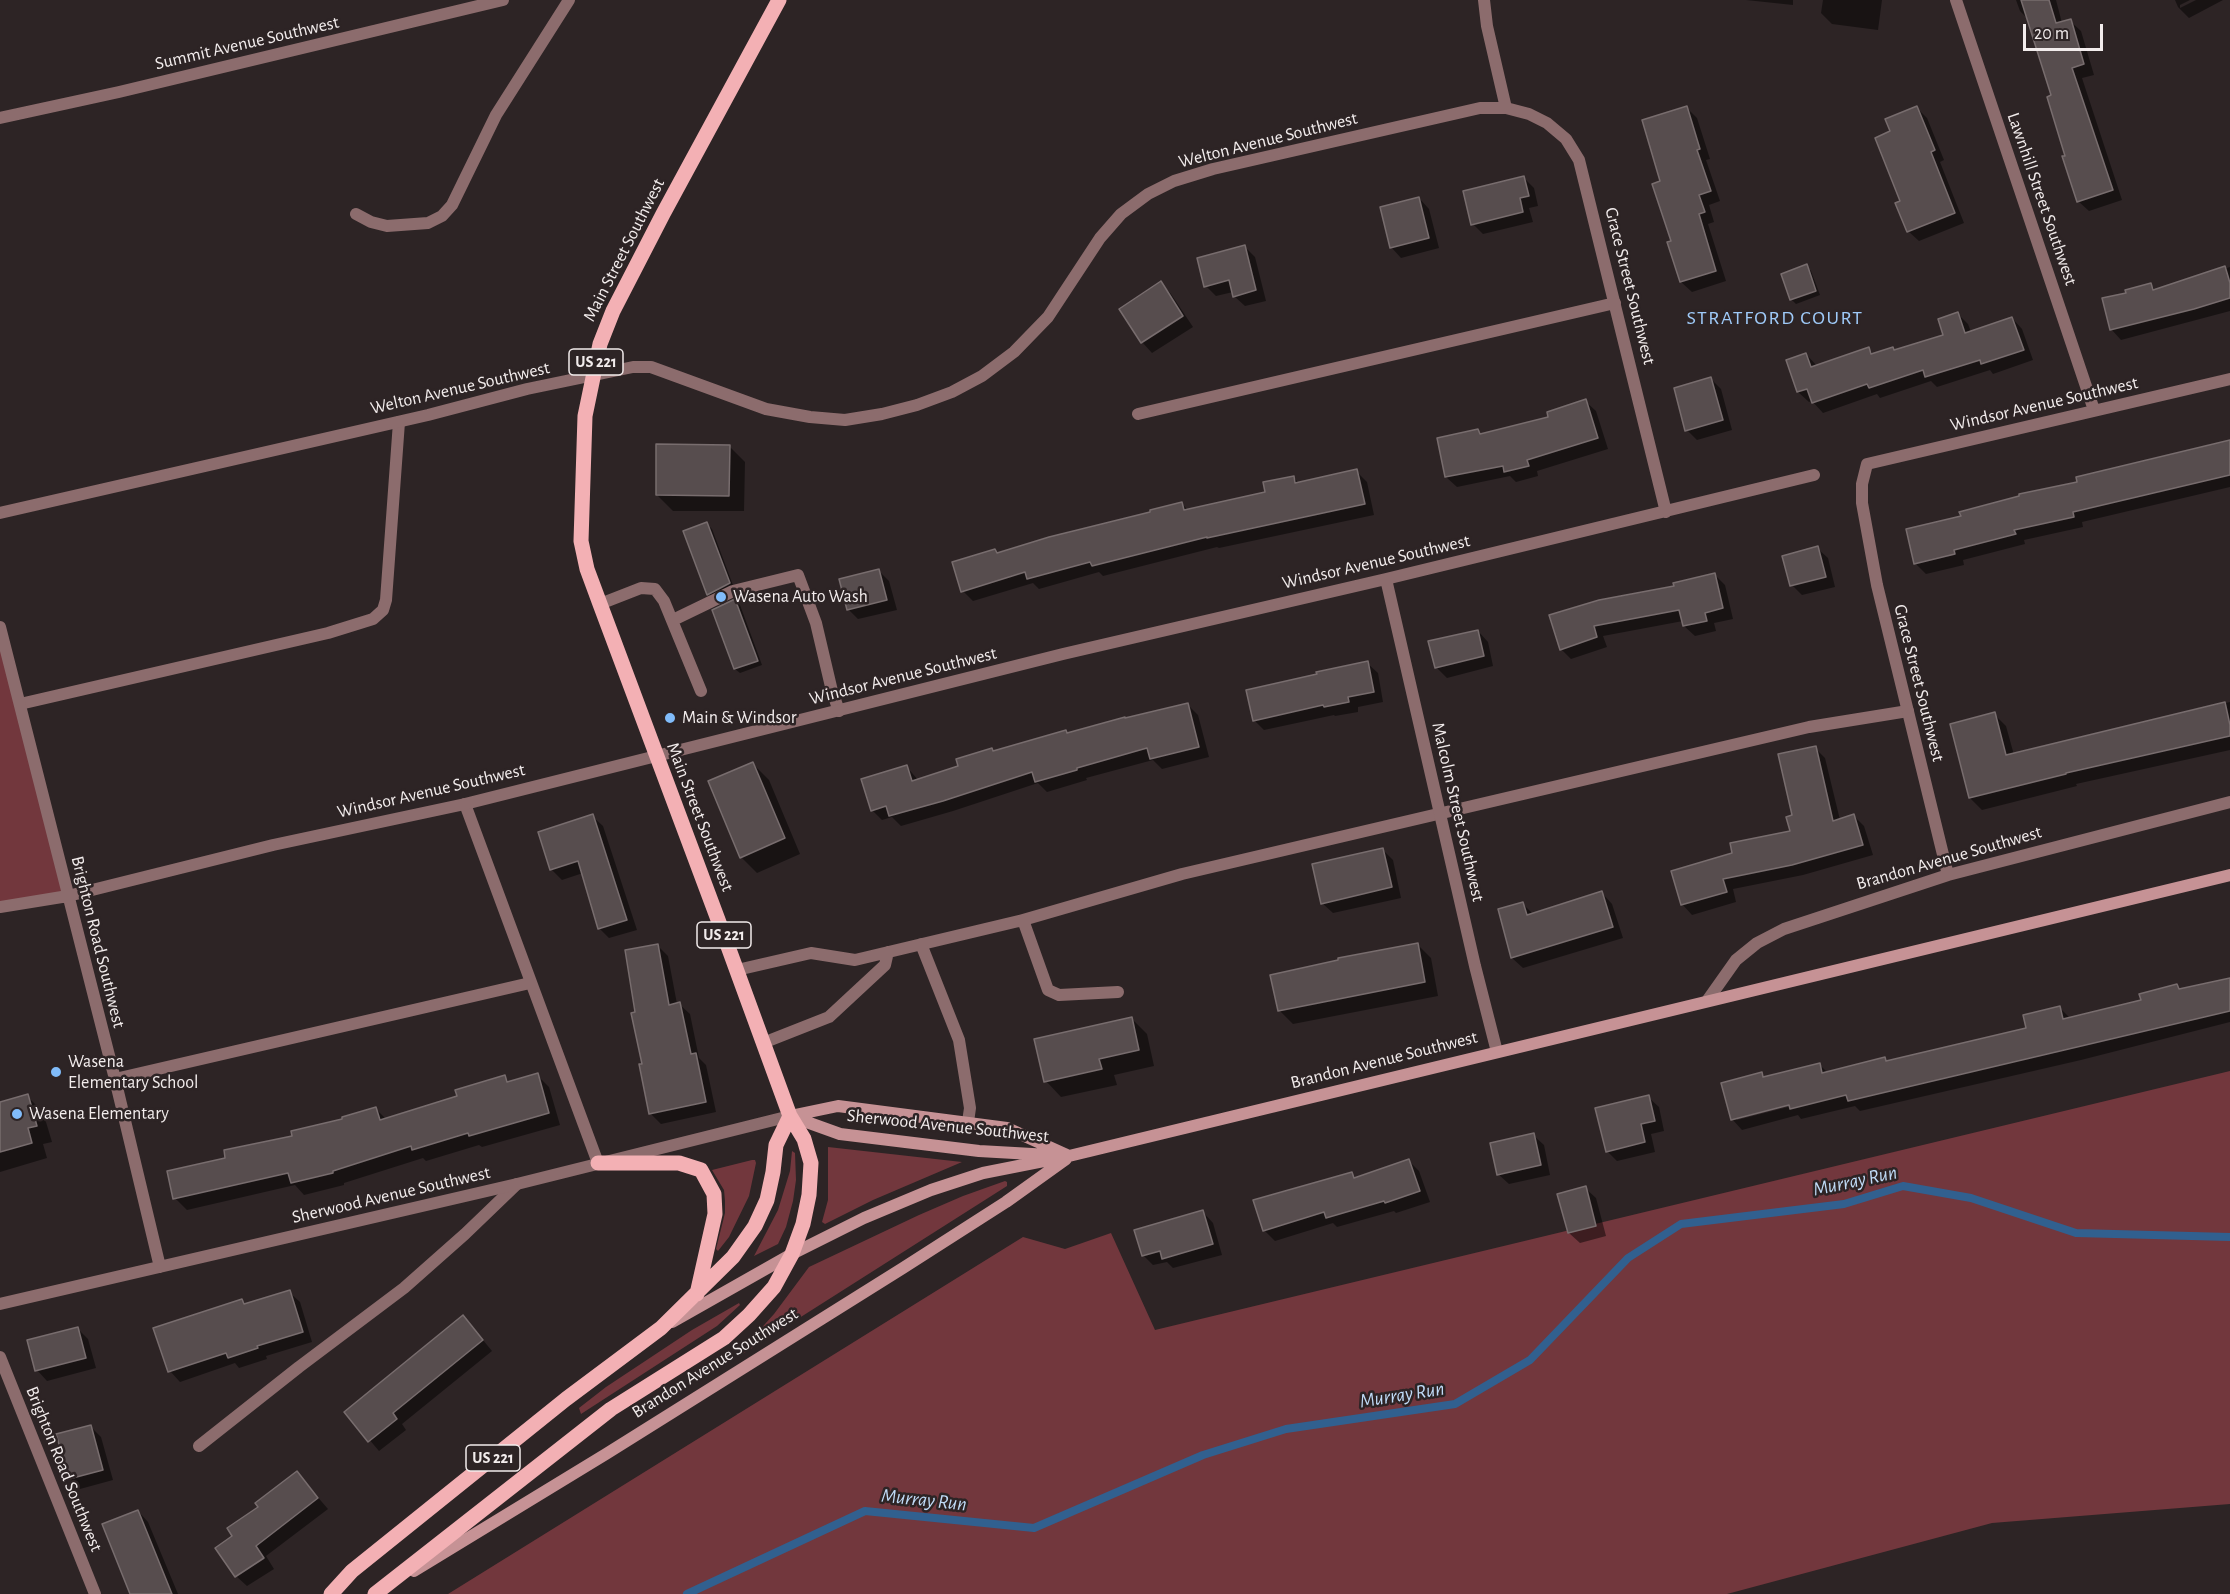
<!DOCTYPE html>
<html>
<head>
<meta charset="utf-8">
<style>
  body { margin:0 }
  #map { position:relative; width:2230px; height:1594px; overflow:hidden; background:#2d2425; font-family:"Alegreya Sans",sans-serif }
  canvas { display:block }
  .scale { position:absolute; left:2023px; top:24px; width:80px; height:27px; box-sizing:border-box; border:3px solid #f2ecec; border-top:0; padding-left:8px; font-size:18px; line-height:21px; white-space:nowrap; color:#f2ecec; -webkit-text-stroke:4px #2d2425; paint-order:stroke }
</style>
</head>
<body>
<div id="map">
<canvas width="2230" height="1594"></canvas>
<div class="scale">20 m</div>
</div>
<script>
const g = document.querySelector('canvas').getContext('2d');
g.lineJoin = 'round';
function fillPath(path, color) {
  g.fillStyle = color;
  g.fill(path, 'evenodd');
}
function toPath(rows) {
  const path = new Path2D();
  for (const r of rows) {
    path.moveTo(r[0], r[1]);
    for (let i = 2; i < r.length; i += 2) path.lineTo(r[i], r[i + 1]);
  }
  return path;
}
function strokePath(path, color, width, dash) {
  g.strokeStyle = color;
  g.lineWidth = width;
  g.lineCap = dash ? 'butt' : 'round';
  g.setLineDash(dash || []);
  g.stroke(path);
}
function label(font, color, halo, rows, align = 'center') {
  g.font = font + ' "Alegreya Sans",sans-serif';
  g.lineWidth = 5;
  g.setLineDash([]);
  g.textBaseline = 'middle';
  g.strokeStyle = halo;
  g.fillStyle = color;
  for (const [text, x, y, turn = 0] of rows) {
    g.save();
    g.translate(x, y);
    g.rotate((+turn || 0) * Math.PI / 180);
    g.textAlign = isNaN(turn) ? turn : align;
    if (halo) g.strokeText(text, 0, 0);
    g.fillText(text, 0, 0);
    g.restore();
  }
}
const green = toPath([
  [0,630,68,896,0,903],
  [2230,1071,2230,1504,1992,1523,1727,1594,448,1594,1023,1237,1065,1249,1111,1233,1155,1330],
  [828,1147,962,1162,873,1200,825,1224,822,1222,828,1200],
  [792,1151,795,1153,796,1180,793,1201,786,1227,778,1244,754,1256,778,1210,790,1171],
  [752,1160,755,1160,756,1163,749,1196,729,1237,718,1251,716,1249,725,1213,725,1201,724,1190,712,1170],
  [1005,1181,1007,1182,1007,1186,741,1355,738,1349,756,1334,774,1314,809,1267,919,1215,963,1196],
  [739,1303,740,1305,717,1326,581,1414,579,1408,606,1387,692,1330]
]);
const shadow = toPath([
  [1746,0,1793,0,1793,5],
  [1823,0,1882,0,1878,30,1832,24,1821,13],
  [2016,0,2056,0,2062,23,2070,21,2081,31,2094,75,2082,78,2122,200,2089,211,2078,201,2053,96,2030,21,2020,11],
  [2175,0,2190,0,2180,5,2180,8,2196,0,2223,0,2189,18,2178,7],
  [1687,108,1697,118,1710,159,1706,160,1720,201,1709,205,1714,222,1708,224,1726,281,1692,292,1681,282,1662,182],
  [1917,108,1927,118,1944,160,1940,162,1964,223,1919,241,1908,231,1892,132],
  [1524,178,1534,188,1538,206,1529,208,1533,222,1483,234,1473,224],
  [1419,198,1429,209,1439,248,1401,258,1391,247],
  [1245,247,1255,257,1266,301,1245,306,1234,296,1233,292,1216,296,1206,286],
  [1806,266,1811,271,1820,295,1796,304,1791,299],
  [2230,267,2230,311,2121,340,2111,329,2127,294,2151,285,2156,290],
  [1161,283,1171,294,1193,327,1152,353,1142,342,1121,309],
  [1958,314,1968,324,1971,332,2012,318,2022,329,2033,360,1993,374,1990,370,1937,387,1931,381,1880,398,1877,394,1823,413,1812,401,1809,402,1798,392,1806,354,1817,366,1868,349,1875,355,1893,349,1895,351,1945,336],
  [1711,379,1721,389,1732,430,1697,440,1687,430],
  [1585,401,1596,411,1608,449,1537,471,1538,476,1516,482,1510,476,1457,487,1446,477,1478,431,1482,435,1550,418],
  [2230,441,2230,487,2082,522,2083,527,2024,540,2025,544,1963,560,1964,565,1926,574,1916,564,1962,517],
  [729,446,745,462,744,511,673,511,657,495],
  [1356,471,1367,482,1374,515,1219,548,1217,547,1103,576,1099,572,1039,589,1033,583,973,601,963,591,995,551,998,554,1152,513,1181,503,1189,511,1267,493,1293,477,1300,484],
  [707,524,712,529,734,588,713,598,708,594],
  [1817,548,1828,558,1835,587,1802,595,1792,585],
  [879,571,889,581,897,610,858,619,848,609],
  [1715,575,1725,585,1733,619,1714,623,1716,631,1695,636,1684,626,1683,621,1603,636,1607,647,1571,659,1561,649,1551,616,1675,587],
  [735,601,740,605,762,665,740,673,735,669],
  [1478,631,1488,642,1493,666,1447,678,1436,667],
  [1367,663,1378,673,1383,702,1358,707,1358,712,1335,716,1334,715,1264,730,1254,720],
  [2230,702,2230,750,2076,784,2077,786,1982,810,1970,798,1994,714,2006,726,2014,755],
  [1188,705,1198,715,1209,757,1162,769,1153,760,1086,778,1087,780,1047,792,1038,783,953,811,901,826,892,817,882,820,872,810,907,767,918,780,960,767,992,749,995,753],
  [1815,748,1825,758,1840,820,1854,816,1864,826,1873,855,1803,875,1733,889,1736,902,1692,915,1682,904,1733,854,1792,832,1794,816],
  [753,764,769,780,800,854,757,873,741,857],
  [592,816,603,826,637,930,609,938,599,928,583,873,562,880,551,869],
  [1383,850,1393,860,1401,898,1333,913,1322,903],
  [1602,893,1612,904,1623,938,1523,968,1512,958,1500,910,1523,904,1534,915],
  [1417,944,1431,958,1438,996,1293,1024,1279,1010],
  [658,946,668,956,677,1004,679,1004,690,1014,699,1058,706,1065,716,1112,661,1124,650,1113,637,1013],
  [2230,979,2230,1022,2081,1060,1860,1111,1855,1106,1801,1119,1798,1115,1742,1130,1732,1119,1761,1074,1765,1078,1819,1064,1828,1073,1885,1059,1887,1062,2028,1029,2060,1008,2071,1019,2142,1001,2177,985,2181,990],
  [1796,1102,1796,1105,1737,1120,1737,1117],
  [1131,1018,1147,1034,1154,1066,1114,1075,1117,1085,1061,1097,1046,1081],
  [537,1075,549,1087,560,1125,482,1147,479,1145,426,1161,423,1158,344,1183,344,1185,304,1195,295,1185,187,1210,175,1198,227,1159,375,1108,386,1119,459,1097,504,1077,510,1083],
  [27,1096,43,1112,52,1142,43,1144,47,1158,0,1172,0,1104],
  [1648,1097,1659,1107,1664,1131,1651,1134,1655,1152,1617,1161,1607,1151],
  [1533,1135,1544,1145,1550,1175,1509,1184,1498,1174],
  [1409,1161,1419,1171,1430,1202,1396,1213,1394,1211,1337,1227,1333,1223,1275,1241,1265,1231,1255,1201,1352,1174,1357,1179],
  [1585,1188,1596,1198,1606,1236,1580,1243,1569,1233],
  [1203,1212,1213,1223,1222,1255,1173,1268,1167,1262,1153,1265,1143,1255],
  [289,1292,300,1302,312,1342,266,1356,267,1359,239,1368,235,1363,180,1382,170,1371,242,1300,246,1305],
  [473,1328,492,1351,402,1424,406,1430,379,1451,346,1412],
  [78,1329,88,1339,96,1368,47,1381,37,1370],
  [91,1427,101,1437,113,1480,80,1489,70,1479],
  [297,1473,328,1509,266,1556,274,1569,247,1586,236,1576,234,1536,260,1507],
  [138,1511,148,1522,178,1594,131,1594]
]);
const stream = toPath([
  [687,1594,865,1511,1034,1528,1203,1455,1286,1429,1455,1404,1530,1360,1628,1258,1681,1224,1844,1204,1903,1186,1971,1198,2076,1233,2230,1237]
]);
const building = toPath([
  [2021,0,2049,0,2056,23,2071,19,2084,64,2072,68,2113,190,2077,202,2062,156,2065,156,2047,97,2051,95,2021,0],
  [1687,106,1700,149,1697,150,1711,191,1699,195,1705,212,1699,214,1716,271,1680,282,1667,242,1671,241,1652,184,1660,181,1642,120,1687,106],
  [1917,106,1935,150,1931,152,1955,213,1907,232,1895,203,1900,201,1875,138,1890,131,1885,119,1917,106],
  [1524,176,1529,196,1520,198,1523,212,1471,225,1463,191,1524,176],
  [1419,197,1429,238,1390,248,1380,207,1419,197],
  [1245,245,1256,290,1233,297,1229,280,1204,287,1197,258,1245,245],
  [1807,264,1816,291,1790,300,1781,274,1807,264],
  [2225,266,2230,283,2230,298,2194,309,2110,330,2102,298,2126,293,2125,290,2151,283,2153,290,2225,266],
  [1161,281,1183,316,1141,343,1119,309,1161,281],
  [1958,312,1965,333,2012,317,2024,350,1981,364,1980,360,1925,377,1923,370,1869,388,1867,384,1812,403,1807,389,1797,392,1786,360,1806,353,1811,367,1869,347,1871,354,1893,347,1894,350,1943,335,1938,319,1958,312],
  [1711,377,1723,420,1685,431,1674,388,1711,377],
  [1586,399,1598,438,1527,460,1529,466,1504,472,1503,466,1445,477,1437,438,1478,429,1480,434,1548,417,1547,412,1586,399],
  [2230,440,2230,475,2073,512,2074,517,2014,530,2016,534,1954,550,1955,554,1914,564,1906,529,1961,516,1959,512,2019,496,2019,494,2077,482,2076,477,2230,440],
  [656,444,730,445,729,496,656,495,656,444],
  [1357,469,1365,504,1207,538,1207,537,1092,566,1090,562,1027,579,1025,572,961,592,952,562,995,549,997,553,1049,537,1150,512,1150,510,1182,502,1184,510,1265,492,1263,482,1294,476,1295,483,1357,469],
  [707,522,730,583,707,595,683,531,707,522],
  [1818,546,1826,577,1790,586,1782,556,1818,546],
  [879,569,887,600,847,610,839,579,879,569],
  [1715,573,1723,608,1705,613,1707,621,1683,626,1679,610,1594,626,1597,637,1560,650,1549,615,1599,600,1674,586,1673,583,1715,573],
  [735,599,758,661,734,669,712,610,735,599],
  [1478,630,1484,656,1435,668,1428,641,1478,630],
  [1368,661,1374,692,1348,697,1349,702,1324,707,1323,705,1253,721,1246,690,1317,674,1316,672,1368,661],
  [2225,702,2230,725,2230,736,2066,773,2066,774,1969,798,1950,724,1995,712,2006,755,2225,702],
  [1188,703,1199,747,1150,759,1147,748,1077,768,1077,770,1035,782,1032,772,943,801,889,816,886,806,871,811,861,779,907,765,912,781,958,766,956,759,992,748,993,751,1066,730,1067,733,1125,717,1125,718,1188,703],
  [1816,746,1833,821,1854,814,1863,845,1792,865,1723,879,1727,892,1681,905,1671,871,1732,853,1730,843,1790,831,1786,817,1792,815,1778,754,1816,746],
  [753,762,785,838,740,858,708,781,753,762],
  [593,814,627,920,598,929,578,861,550,870,538,832,593,814],
  [1383,848,1392,887,1321,904,1312,864,1383,848],
  [1602,891,1613,927,1511,958,1498,909,1523,902,1527,915,1602,891],
  [1418,943,1425,982,1278,1011,1270,975,1338,960,1338,958,1418,943],
  [658,944,669,1005,680,1002,691,1054,696,1053,706,1102,649,1114,639,1064,642,1064,631,1013,635,1012,625,950,658,944],
  [2230,978,2230,1011,1848,1101,1846,1095,1790,1109,1789,1105,1731,1120,1721,1083,1762,1072,1763,1077,1820,1063,1822,1073,1885,1057,1886,1061,2026,1028,2023,1015,2060,1006,2063,1019,2141,1000,2139,994,2177,984,2179,989,2230,978],
  [1132,1017,1139,1050,1099,1059,1102,1069,1044,1082,1034,1039,1132,1017],
  [538,1073,549,1113,469,1136,468,1133,412,1150,411,1146,333,1171,333,1173,291,1183,288,1173,173,1199,167,1171,225,1158,224,1150,292,1136,291,1131,342,1119,342,1117,376,1107,380,1120,457,1096,455,1090,505,1075,507,1082,538,1073],
  [28,1094,37,1126,28,1128,32,1143,0,1152,0,1102,28,1094],
  [1649,1095,1655,1121,1641,1124,1645,1142,1606,1152,1595,1108,1649,1095],
  [1534,1133,1541,1165,1497,1175,1490,1143,1534,1133],
  [1409,1159,1420,1191,1385,1203,1384,1201,1326,1218,1324,1212,1263,1231,1253,1200,1352,1172,1354,1178,1409,1159],
  [1586,1186,1596,1226,1568,1233,1557,1194,1586,1186],
  [1203,1210,1213,1244,1162,1259,1160,1251,1142,1256,1134,1230,1203,1210],
  [290,1290,303,1332,257,1346,258,1348,228,1358,226,1353,168,1372,153,1328,242,1299,244,1304,290,1290],
  [463,1315,483,1340,393,1413,397,1419,368,1442,344,1412,463,1315],
  [78,1327,86,1358,35,1371,27,1340,78,1327],
  [91,1425,103,1470,69,1479,56,1434,91,1425],
  [297,1471,318,1498,256,1546,264,1558,235,1577,215,1548,232,1536,227,1528,258,1507,255,1503,297,1471],
  [138,1510,172,1594,130,1594,102,1524,138,1510]
]);
const service = toPath([
  [356,214,371,222,387,226,428,223,442,216,452,205,496,115,569,0],
  [1138,414,1615,303],
  [600,604,641,588,655,589,664,601,701,691],
  [673,620,733,591,798,575,816,623,832,691,839,711],
  [20,704,328,633,373,619,383,610,386,600,399,422],
  [465,804,598,1163],
  [1023,920,1048,990,1059,995,1118,992],
  [921,944,959,1040,970,1108,968,1122],
  [737,970,811,953,855,960,1023,920,1182,874,1809,727,1908,711],
  [763,1043,829,1017,885,965,888,952],
  [115,1079,530,983],
  [199,1446,299,1367,404,1288,465,1234,517,1184]
]);
const minor = toPath([
  [1484,0,1487,26,1506,108],
  [1956,0,2094,410],
  [0,118,119,92,503,0],
  [0,513,428,415,527,389,633,367,651,367,766,409,810,417,845,420,882,414,917,405,952,392,982,376,1014,352,1048,317,1100,238,1121,214,1148,194,1174,181,1213,169,1480,108,1506,108,1529,114,1547,123,1566,139,1579,160,1666,512],
  [1386,579,1475,966,1497,1052],
  [0,627,115,1079,160,1267],
  [1948,875,1877,585,1862,503,1862,484,1867,464,2230,379],
  [0,907,68,896,273,845,465,804,1063,654,1386,579,1814,475],
  [1707,1001,1736,960,1757,943,1784,929,1948,875,2230,802],
  [0,1304,517,1184,790,1116],
  [0,1357,95,1594]
]);
const secondary = toPath([
  [790,1116,838,1106,1007,1128,1069,1156],
  [790,1116,840,1134,979,1151,1050,1155],
  [672,1322,792,1254,864,1218,931,1190,983,1173,1069,1156,2230,875],
  [414,1571,606,1454,903,1268,1006,1202,1066,1159]
]);
const primary = toPath([
  [598,1163,679,1163,701,1170,714,1194,715,1214,697,1294],
  [331,1594,352,1571,566,1399,661,1328,733,1257,755,1226,767,1200,773,1172,776,1145,790,1116],
  [375,1594,611,1409,724,1338,749,1315,774,1287,792,1254,803,1224,809,1195,811,1163,804,1139,790,1116,726,941,600,604,587,569,581,541,585,416,600,344,613,311,663,214,779,0]
]);
const markers = [
  [721,597,6,"#81bcfa"],
  [670,718,6,"#81bcfa"],
  [56,1072,6,"#81bcfa"],
  [17,1114,6,"#81bcfa"]
];
const shields = [
  [596,362,54],
  [724,935,54],
  [493,1458,54]
];
const shieldNames = [
  ["US 221",596,362],
  ["US 221",724,935],
  ["US 221",493,1458]
];
const streetNames = [
  ["Summit Avenue Southwest",247,43,-13],
  ["Welton Avenue Southwest",1268,140,-14],
  ["Lawnhill Street Southwest",2042,199,71],
  ["Main Street Southwest",624,250,-63],
  ["Grace Street Southwest",1630,286,76],
  ["Welton Avenue Southwest",460,388,-13],
  ["Windsor Avenue Southwest",2044,404,-13],
  ["Windsor Avenue Southwest",1376,562,-13],
  ["Windsor Avenue Southwest",903,676,-14],
  ["Grace Street Southwest",1919,683,76],
  ["Windsor Avenue Southwest",431,791,-13],
  ["Malcolm Street Southwest",1458,812,77],
  ["Main Street Southwest",700,817,69],
  ["Brandon Avenue Southwest",1949,858,-16],
  ["Brighton Road Southwest",98,942,76],
  ["Brandon Avenue Southwest",1384,1060,-14],
  ["Sherwood Avenue Southwest",948,1126,6],
  ["Sherwood Avenue Southwest",391,1195,-13],
  ["Brandon Avenue Southwest",715,1363,-32],
  ["Brighton Road Southwest",64,1469,68]
];
const poiNames = [
  ["Wasena Auto Wash",733,597],
  ["Main & Windsor",682,718],
  ["Wasena",68,1062],
  ["Elementary School",68,1083],
  ["Wasena Elementary",29,1114]
];
const neighbourhoodNames = [
  ["STRATFORD COURT",1775,318]
];
const waterNames = [
  ["Murray Run",1855,1181,-12],
  ["Murray Run",1402,1395,-9],
  ["Murray Run",924,1500,6]
];
fillPath(green, '#72373d');
fillPath(shadow, '#0007');
strokePath(stream, '#31608f', 8);
fillPath(building, '#574d4e');
strokePath(building, '#786d6e', 1.5);
strokePath(service, '#8c6c6d', 12);
strokePath(minor, '#8c6c6d', 12);
strokePath(secondary, '#c69295', 12);
strokePath(primary, '#f3b0b4', 15);
for (const [x, y, r, color] of markers) {
  const dot = new Path2D();
  dot.arc(x, y, r, 0, 2 * Math.PI);
  g.fillStyle = color;
  g.fill(dot);
  strokePath(dot, '#2d2425', 2);
}
for (const [x, y, w] of shields) {
  const box = new Path2D();
  box.roundRect(x - w / 2, y - 13, w, 26, 4.5);
  g.fillStyle = '#2d2425';
  g.fill(box);
  strokePath(box, '#f2ecec', 1.5);
}
label('bold 16px', '#f2ecec', null, shieldNames);
label('18px', '#f2ecec', '#2d2425', streetNames);
label('18px', '#f2ecec', '#2d2425', poiNames, 'left');
g.letterSpacing = '1.5px';
label('20px', '#9fcaf8', '#2d2425', neighbourhoodNames);
g.letterSpacing = '0px';
label('italic 20px', '#c0dbf7', '#2d2425', waterNames);
</script>
</body>
</html>
